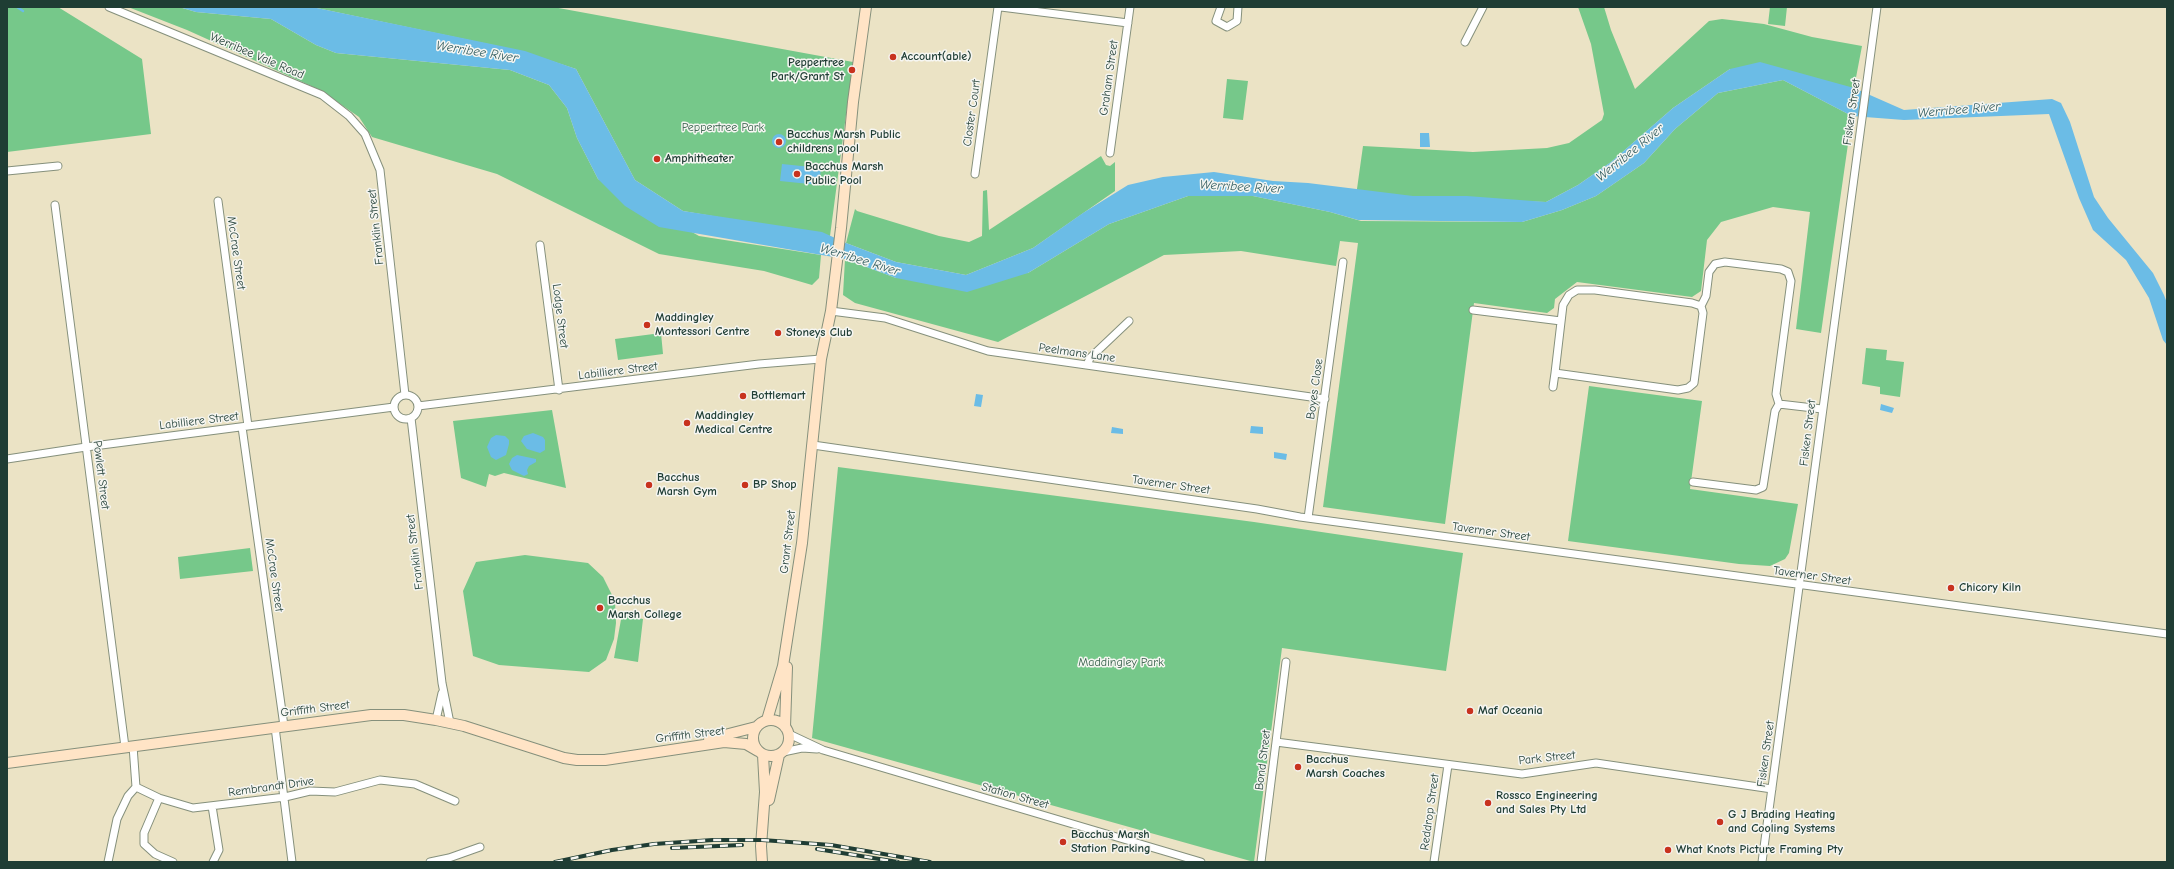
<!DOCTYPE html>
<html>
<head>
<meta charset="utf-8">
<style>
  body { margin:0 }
  #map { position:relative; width:2174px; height:869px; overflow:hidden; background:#ebe3c5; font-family:"Comic Neue",sans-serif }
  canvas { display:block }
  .frame { position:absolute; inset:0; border:8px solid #1f3d34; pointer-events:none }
</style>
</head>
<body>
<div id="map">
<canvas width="2174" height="869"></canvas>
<div class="frame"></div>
</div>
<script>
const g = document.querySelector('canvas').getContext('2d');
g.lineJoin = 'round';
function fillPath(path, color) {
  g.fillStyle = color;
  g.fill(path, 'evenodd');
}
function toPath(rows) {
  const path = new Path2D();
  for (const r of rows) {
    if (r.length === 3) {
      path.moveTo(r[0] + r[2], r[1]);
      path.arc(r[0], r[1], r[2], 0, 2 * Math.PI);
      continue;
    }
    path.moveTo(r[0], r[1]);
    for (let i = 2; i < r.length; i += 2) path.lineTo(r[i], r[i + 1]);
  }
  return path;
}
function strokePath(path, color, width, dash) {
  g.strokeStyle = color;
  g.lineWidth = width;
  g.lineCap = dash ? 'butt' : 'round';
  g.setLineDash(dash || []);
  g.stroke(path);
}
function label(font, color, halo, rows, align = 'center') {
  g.font = font + ' "Comic Neue",sans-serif';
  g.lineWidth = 3;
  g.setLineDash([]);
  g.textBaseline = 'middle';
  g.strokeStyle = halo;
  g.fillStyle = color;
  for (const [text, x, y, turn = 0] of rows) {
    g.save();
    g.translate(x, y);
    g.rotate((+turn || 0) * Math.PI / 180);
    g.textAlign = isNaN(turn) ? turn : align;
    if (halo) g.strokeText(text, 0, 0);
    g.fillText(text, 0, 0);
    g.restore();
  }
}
const green = toPath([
  [7,7,58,7,142,59,151,134,7,152],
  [128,7,179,7,196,12,271,19,316,45,336,53,510,70,549,85,567,108,577,138,598,179,699,236,821,255,819,278,812,285,764,271,659,254,497,174,372,137,359,117,320,90,187,30],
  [312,7,553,7,853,62,830,236,683,211,635,180,576,69,521,51],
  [1578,7,1604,7,1611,30,1635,89,1709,21,1722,19,1764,24,1812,37,1862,46,1854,88,1730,69,1673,108,1611,162,1578,185,1546,202,1356,196,1363,146,1473,152,1547,148,1569,143,1602,120,1604,114,1591,44],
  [1770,7,1787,7,1785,26,1768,24],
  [1227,79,1248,81,1243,120,1223,118],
  [1783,80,1852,116,1821,333,1796,329,1810,212,1773,207,1721,222,1707,240,1701,291,1692,297,1577,282,1555,299,1554,308,1547,313,1474,303,1445,524,1323,507,1358,243,1340,241,1336,266,1241,251,1164,255,998,342,855,303,843,295,845,259,896,278,1028,273,1109,224,1188,196,1253,196,1330,212,1361,221,1522,222,1562,210,1596,196,1644,163,1675,129,1718,93],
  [1101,156,1106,165,1110,166,1115,162,1115,191,1033,248,966,275,896,262,846,243,855,209,857,211,939,236,969,242,982,236,983,191,987,190,989,230],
  [661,333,663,354,618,360,615,339],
  [1866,348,1887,350,1886,360,1904,362,1900,397,1880,394,1880,387,1862,384],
  [1589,386,1702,401,1690,489,1798,504,1789,553,1785,559,1770,566,1739,564,1568,541],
  [552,410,566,488,504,473,495,476,489,474,486,487,461,478,453,421],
  [838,467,1254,522,1463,553,1446,671,1282,648,1254,862,812,738],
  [250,548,253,571,180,579,178,557],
  [525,555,588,563,603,577,615,601,616,623,614,639,606,660,589,672,499,665,473,656,463,591,476,562],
  [622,614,643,619,638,662,614,658]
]);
const water = toPath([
  [179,7,312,7,525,51,576,69,635,180,683,211,822,232,846,243,896,262,966,275,1033,248,1083,213,1128,185,1163,177,1214,172,1273,181,1308,183,1413,196,1467,196,1546,202,1578,185,1611,162,1673,108,1730,69,1760,62,1854,88,1904,110,2052,99,2061,103,2070,122,2094,197,2108,218,2153,273,2164,295,2167,303,2167,345,2163,340,2149,298,2126,260,2093,230,2079,198,2049,114,1904,120,1852,116,1783,80,1718,93,1675,129,1644,163,1596,196,1562,210,1522,222,1358,220,1330,212,1253,196,1188,196,1109,224,1028,273,967,292,896,278,845,259,659,227,625,206,598,179,577,138,567,108,549,85,510,70,336,53,316,45,271,19,196,12],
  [1420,133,1429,133,1430,147,1420,147],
  [779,141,7],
  [782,164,821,168,819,185,780,181],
  [976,394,983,395,981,407,974,406],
  [1881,404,1894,408,1892,413,1880,410],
  [1251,426,1263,427,1263,434,1250,433],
  [1112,427,1123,429,1123,434,1111,433],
  [533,433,543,437,545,440,545,450,540,453,527,449,521,441,524,436],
  [496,435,505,436,509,440,509,444,506,455,496,460,491,457,487,447,491,438],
  [1274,452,1287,454,1286,460,1274,458],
  [517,455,536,459,536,462,529,466,527,470,528,474,524,476,512,470,509,464,512,458]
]);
const stream = toPath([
  [17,7,23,11]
]);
const street = toPath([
  [109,7,322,95,349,116,365,134,380,170,405,395],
  [1001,7,1128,23],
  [1221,7,1216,21,1227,27,1237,21,1238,7],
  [1465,42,1483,7],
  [1110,153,1130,7],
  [7,171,58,166],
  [975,174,998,7],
  [218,201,248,426],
  [55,205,125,747],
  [540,245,559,390],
  [1701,306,1692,303,1595,290,1577,290,1569,295,1563,305,1555,373,1678,390,1688,388,1694,383,1703,313,1701,306,1706,296,1709,272,1715,264,1725,262,1781,269,1788,272,1791,281,1776,394,1779,404,1822,409],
  [1473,310,1561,321],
  [831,311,885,318,988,351,1325,399],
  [1087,365,1090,358,1129,321],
  [1553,387,1555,373],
  [406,407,12],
  [418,406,759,364,821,359],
  [411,418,442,683,450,723],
  [242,427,284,726],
  [813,445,1257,509,1300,517,2167,634],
  [7,459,86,447,394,407],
  [1693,482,1756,490,1763,487,1775,411,1779,404],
  [1308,518,1343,262],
  [436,720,442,693],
  [275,727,292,862],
  [789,734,823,750,1201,862],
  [1276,742,1522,774,1596,763,1772,789],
  [783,752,802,748,817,749],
  [136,787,159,798,193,808,285,797,310,791,335,792,380,780,415,784,455,801],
  [159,798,144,833,144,844,155,854,173,862],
  [212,806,219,850,213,862],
  [108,862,117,819,128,796,136,787,133,746],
  [430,862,449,858,480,847],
  [1261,862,1286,662],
  [1434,862,1448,765],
  [1762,862,1877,7]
]);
const secondary = toPath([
  [771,738,18],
  [767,720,783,666,802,543,821,359,831,311,841,228,853,102,866,7],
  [785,727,787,667],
  [709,739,756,727],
  [7,763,371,715,404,715,436,720,464,726,564,758,577,760,605,760,724,742,746,744,758,751],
  [769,800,779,755],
  [762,862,761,846,765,792,763,755]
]);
const rail = toPath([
  [672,848,742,845],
  [817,849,898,862],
  [555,862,612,850,654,844,713,840,762,840,831,845,930,862]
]);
const markers = [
  [893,57,4,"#c8321e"],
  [852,70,4,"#c8321e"],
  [779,142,4,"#c8321e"],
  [657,159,4,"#c8321e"],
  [797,174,4,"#c8321e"],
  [647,325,4,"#c8321e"],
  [778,333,4,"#c8321e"],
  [743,396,4,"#c8321e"],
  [687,423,4,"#c8321e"],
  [649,485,4,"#c8321e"],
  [745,485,4,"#c8321e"],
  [1951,588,4,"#c8321e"],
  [600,608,4,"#c8321e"],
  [1470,711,4,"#c8321e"],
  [1298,767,4,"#c8321e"],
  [1488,803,4,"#c8321e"],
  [1720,822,4,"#c8321e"],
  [1063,842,4,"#c8321e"],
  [1668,850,4,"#c8321e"]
];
const streetNames = [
  ["Werribee Vale Road",257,56,23],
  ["Graham Street",1109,78,-82],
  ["Fisken Street",1852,112,-82],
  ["Closter Court",972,113,-82],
  ["Franklin Street",376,227,-96],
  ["McCrae Street",236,253,82],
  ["Lodge Street",560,316,83],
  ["Peelmans Lane",1077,353,8],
  ["Labilliere Street",618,371,-7],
  ["Boyes Close",1315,389,-82],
  ["Labilliere Street",199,421,-7],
  ["Fisken Street",1808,433,-83],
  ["Powlett Street",101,475,83],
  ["Taverner Street",1171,485,8],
  ["Taverner Street",1491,532,8],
  ["Grant Street",788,542,-83],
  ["Franklin Street",415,552,-97],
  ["McCrae Street",274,575,82],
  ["Taverner Street",1812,576,8],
  ["Griffith Street",315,709,-7],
  ["Griffith Street",690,735,-7],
  ["Fisken Street",1766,754,-82],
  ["Park Street",1547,758,-6],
  ["Bond Street",1263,760,-83],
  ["Rembrandt Drive",271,787,-8],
  ["Station Street",1015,796,16],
  ["Reddrop Street",1430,812,-82]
];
const poiNames = [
  ["Account(able)",901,57],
  ["Peppertree",844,63,"right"],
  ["Park/Grant St",844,77,"right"],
  ["Bacchus Marsh Public",787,135],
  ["childrens pool",787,149],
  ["Amphitheater",665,159],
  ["Bacchus Marsh",805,167],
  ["Public Pool",805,181],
  ["Maddingley",655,318],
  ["Montessori Centre",655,332],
  ["Stoneys Club",786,333],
  ["Bottlemart",751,396],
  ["Maddingley",695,416],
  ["Medical Centre",695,430],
  ["Bacchus",657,478],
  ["Marsh Gym",657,492],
  ["BP Shop",753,485],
  ["Chicory Kiln",1959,588],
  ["Bacchus",608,601],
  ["Marsh College",608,615],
  ["Maf Oceania",1478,711],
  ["Bacchus",1306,760],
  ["Marsh Coaches",1306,774],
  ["Rossco Engineering",1496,796],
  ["and Sales Pty Ltd",1496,810],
  ["G J Brading Heating",1728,815],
  ["and Cooling Systems",1728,829],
  ["Bacchus Marsh",1071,835],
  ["Station Parking",1071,849],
  ["What Knots Picture Framing Pty",1676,850]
];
const parkNames = [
  ["Peppertree Park",723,128],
  ["Maddingley Park",1121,663]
];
const waterNames = [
  ["Werribee River",477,52,9],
  ["Werribee River",1959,110,-5],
  ["Werribee River",1630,153,-39],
  ["Werribee River",1241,187,3],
  ["Werribee River",860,260,17]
];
fillPath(green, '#76c88a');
fillPath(water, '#6bbce6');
strokePath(stream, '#6bbce6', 2.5);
strokePath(street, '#85907c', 9);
strokePath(secondary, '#85907c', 12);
strokePath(street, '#fff', 7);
strokePath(secondary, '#ffe4c6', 10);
strokePath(rail, '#1f3d34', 4);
strokePath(rail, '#f6f6f2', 2.5, [8]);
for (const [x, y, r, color] of markers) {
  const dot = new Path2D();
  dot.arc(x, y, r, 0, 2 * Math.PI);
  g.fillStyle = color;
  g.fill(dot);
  strokePath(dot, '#f6f6f2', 1.5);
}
label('12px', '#1f3d34', '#f6f6f2', streetNames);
label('bold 12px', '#1f3d34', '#f6f6f2', poiNames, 'left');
label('12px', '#35604a', '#f6f6f2', parkNames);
label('italic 13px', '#325d60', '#f6f6f2', waterNames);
</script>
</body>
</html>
